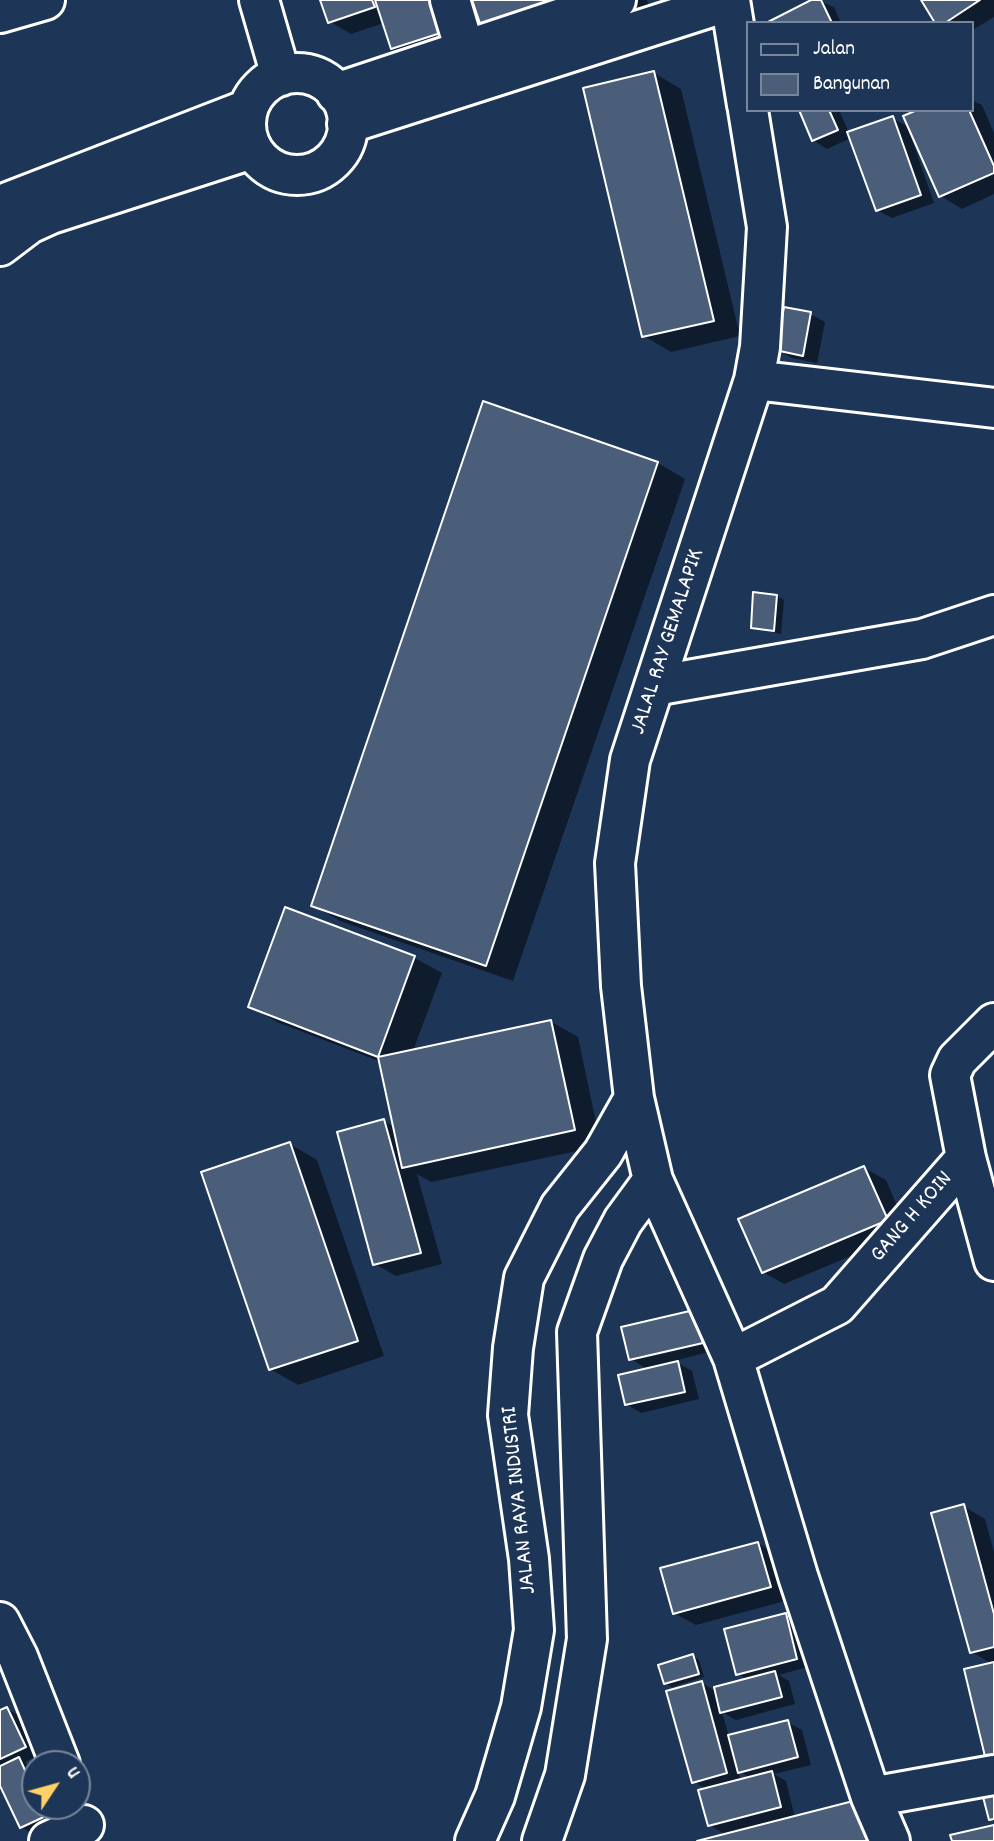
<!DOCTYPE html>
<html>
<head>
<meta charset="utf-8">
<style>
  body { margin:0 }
  #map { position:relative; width:994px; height:1841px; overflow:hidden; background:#1d3557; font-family:Dekko,sans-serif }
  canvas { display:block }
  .legend { position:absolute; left:746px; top:21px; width:228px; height:91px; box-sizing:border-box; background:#1d3557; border:2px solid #77869a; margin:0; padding:9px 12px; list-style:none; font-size:21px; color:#fff }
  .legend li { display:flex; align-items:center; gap:14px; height:35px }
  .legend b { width:35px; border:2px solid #77869a }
  .north { position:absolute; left:21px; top:1750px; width:70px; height:70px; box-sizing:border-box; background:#1d3557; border:2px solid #77869a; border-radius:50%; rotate:54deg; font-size:19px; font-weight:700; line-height:28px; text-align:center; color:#fff }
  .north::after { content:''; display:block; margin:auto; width:24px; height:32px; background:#ffd166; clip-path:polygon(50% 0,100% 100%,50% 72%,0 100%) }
</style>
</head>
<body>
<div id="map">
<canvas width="994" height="1841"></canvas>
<ul class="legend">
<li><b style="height:9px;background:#1d3557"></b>Jalan</li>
<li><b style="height:19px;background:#4a5d79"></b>Bangunan</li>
</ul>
<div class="north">U</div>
</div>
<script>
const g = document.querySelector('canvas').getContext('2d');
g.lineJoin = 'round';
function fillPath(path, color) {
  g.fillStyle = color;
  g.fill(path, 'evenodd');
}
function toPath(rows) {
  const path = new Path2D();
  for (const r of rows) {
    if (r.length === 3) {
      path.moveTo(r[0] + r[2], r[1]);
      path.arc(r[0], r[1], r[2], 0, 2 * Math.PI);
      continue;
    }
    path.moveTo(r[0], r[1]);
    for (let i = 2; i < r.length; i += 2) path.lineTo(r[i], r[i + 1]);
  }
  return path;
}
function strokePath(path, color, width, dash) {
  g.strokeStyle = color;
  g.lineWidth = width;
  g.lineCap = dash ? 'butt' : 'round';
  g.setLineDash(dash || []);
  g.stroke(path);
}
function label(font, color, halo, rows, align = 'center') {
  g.font = font + ' Dekko,sans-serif';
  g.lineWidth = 7;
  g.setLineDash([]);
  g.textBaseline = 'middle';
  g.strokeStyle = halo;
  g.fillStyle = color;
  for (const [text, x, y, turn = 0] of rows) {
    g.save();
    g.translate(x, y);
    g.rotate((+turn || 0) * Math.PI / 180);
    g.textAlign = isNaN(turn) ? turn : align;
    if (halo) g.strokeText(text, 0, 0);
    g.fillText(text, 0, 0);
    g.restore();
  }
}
const shadow = toPath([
  [322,0,465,0,480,45,420,64,392,48,384,23,351,34,329,21],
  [474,0,647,0,649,7,514,52],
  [816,0,834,7,841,23,768,23],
  [923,0,994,0,994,17,971,31,971,23,937,23],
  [654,73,681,89,740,336,671,352,644,336],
  [971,100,982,105,994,133,994,194,962,209,941,196,911,130,909,131,934,203,892,218,877,210,851,138,827,149,813,140,800,110,839,110,849,133,892,118,910,128,911,115,903,110,971,110],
  [810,314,825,322,817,363,792,358,777,350],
  [484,403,658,463,685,479,513,981,340,921,313,905],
  [777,596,784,600,781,634,753,627],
  [286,909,415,958,442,973,413,1051,550,1021,578,1037,601,1146,431,1182,417,1174,442,1264,396,1276,375,1264,384,1121,395,1127,381,1062,277,1022,250,1006],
  [290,1144,317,1160,384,1356,298,1385,270,1369],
  [864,1168,886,1180,908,1232,784,1284,763,1272],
  [694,1311,709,1320,716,1350,674,1361,692,1371,699,1399,641,1413,626,1404,620,1376,649,1370,631,1359,623,1328],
  [711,1339,712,1342,640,1359,640,1356],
  [963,1506,985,1519,994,1552,994,1770,992,1664,972,1652],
  [758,1543,779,1556,792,1599,696,1625,674,1613],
  [785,1615,800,1624,811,1666,779,1675,789,1681,795,1704,736,1720,722,1712,729,1737,787,1722,802,1730,811,1765,774,1774,786,1781,795,1818,704,1841,727,1835,709,1825,708,1790,693,1781,702,1683,717,1692,748,1680,737,1673],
  [738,1771,751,1778,741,1781],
  [693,1656,699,1660,704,1677,672,1687,665,1683],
  [7,1709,22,1717,40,1755,25,1762,35,1771,35,1806,51,1806,60,1824,35,1835,21,1827,0,1781,0,1712]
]);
const building = toPath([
  [320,0,372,0,375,7,328,23,320,0],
  [375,0,444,0,453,29,391,49,375,0],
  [472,0,598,0,485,38,472,0],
  [811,0,821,0,832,23,766,23,811,0],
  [921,0,980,0,945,23,935,23,921,0],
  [654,71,714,321,642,337,583,88,654,71],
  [799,110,829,110,838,130,812,141,799,110],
  [917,110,969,110,994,166,994,173,939,197,903,116,917,110],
  [893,116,921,195,876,211,847,132,893,116],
  [784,307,811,312,803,356,775,350,784,307],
  [483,401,658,462,486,966,311,906,483,401],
  [753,592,777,595,774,631,751,628,753,592],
  [285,907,415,956,378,1057,248,1007,285,907],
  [551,1020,575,1130,402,1168,378,1057,551,1020],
  [384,1119,421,1253,373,1265,337,1132,384,1119],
  [290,1142,358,1341,269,1370,201,1172,290,1142],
  [864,1166,888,1220,762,1273,738,1219,864,1166],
  [694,1310,703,1343,629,1360,621,1327,694,1310],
  [678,1361,685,1392,625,1405,618,1375,678,1361],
  [964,1504,994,1614,994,1647,970,1653,931,1513,964,1504],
  [758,1542,771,1587,673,1614,660,1568,758,1542],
  [786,1613,797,1659,736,1675,724,1629,786,1613],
  [693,1654,699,1674,664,1684,658,1665,693,1654],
  [994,1662,994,1767,988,1769,964,1669,994,1662],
  [775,1671,782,1697,720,1713,714,1687,775,1671],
  [702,1681,727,1773,692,1783,666,1691,702,1681],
  [7,1707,26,1747,0,1759,0,1710,7,1707],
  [788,1720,798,1757,738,1773,728,1735,788,1720],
  [19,1757,35,1792,35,1806,42,1806,46,1816,20,1828,0,1786,0,1766,19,1757],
  [772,1771,781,1807,708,1826,698,1790,772,1771],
  [994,1786,994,1819,989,1820,981,1789,994,1786],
  [865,1798,876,1841,697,1841,865,1798],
  [994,1825,994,1841,952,1841,950,1835,994,1825]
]);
const minor = toPath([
  [259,0,281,76],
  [450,0,465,50],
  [730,0,747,105],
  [0,13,45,0],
  [297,124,51],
  [336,93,616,0],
  [748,110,767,227,760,347,754,380,630,760,615,863,621,986,634,1098,653,1180,733,1358,798,1576,871,1797,890,1841],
  [347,124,730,1],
  [0,205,248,109],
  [0,246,29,224,51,214,252,149],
  [754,380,994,408],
  [654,686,922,639,994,615],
  [966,1158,994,1261],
  [733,1358,837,1305,966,1158,950,1075,957,1060,994,1023],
  [0,1622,18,1657,60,1764],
  [871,1797,994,1775],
  [49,1841,84,1825],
  [475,1841,495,1796,521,1707,534,1630,529,1559,508,1415,513,1348,524,1278,560,1207,603,1153,634,1098],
  [542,1841,565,1775,587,1639,577,1332,603,1259,623,1221,653,1180]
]);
const streetNames = [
  ["JALAL RAY GEMALAPIK",669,642,-72],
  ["GANG H KOIN",913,1218,-49],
  ["JALAN RAYA INDUSTRI",521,1500,-96]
];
fillPath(shadow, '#0007');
fillPath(building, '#4a5d79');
strokePath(building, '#fff', 2);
strokePath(minor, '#fff', 44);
strokePath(minor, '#1d3557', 38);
label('23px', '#fff', '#1d3557', streetNames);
</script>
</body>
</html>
